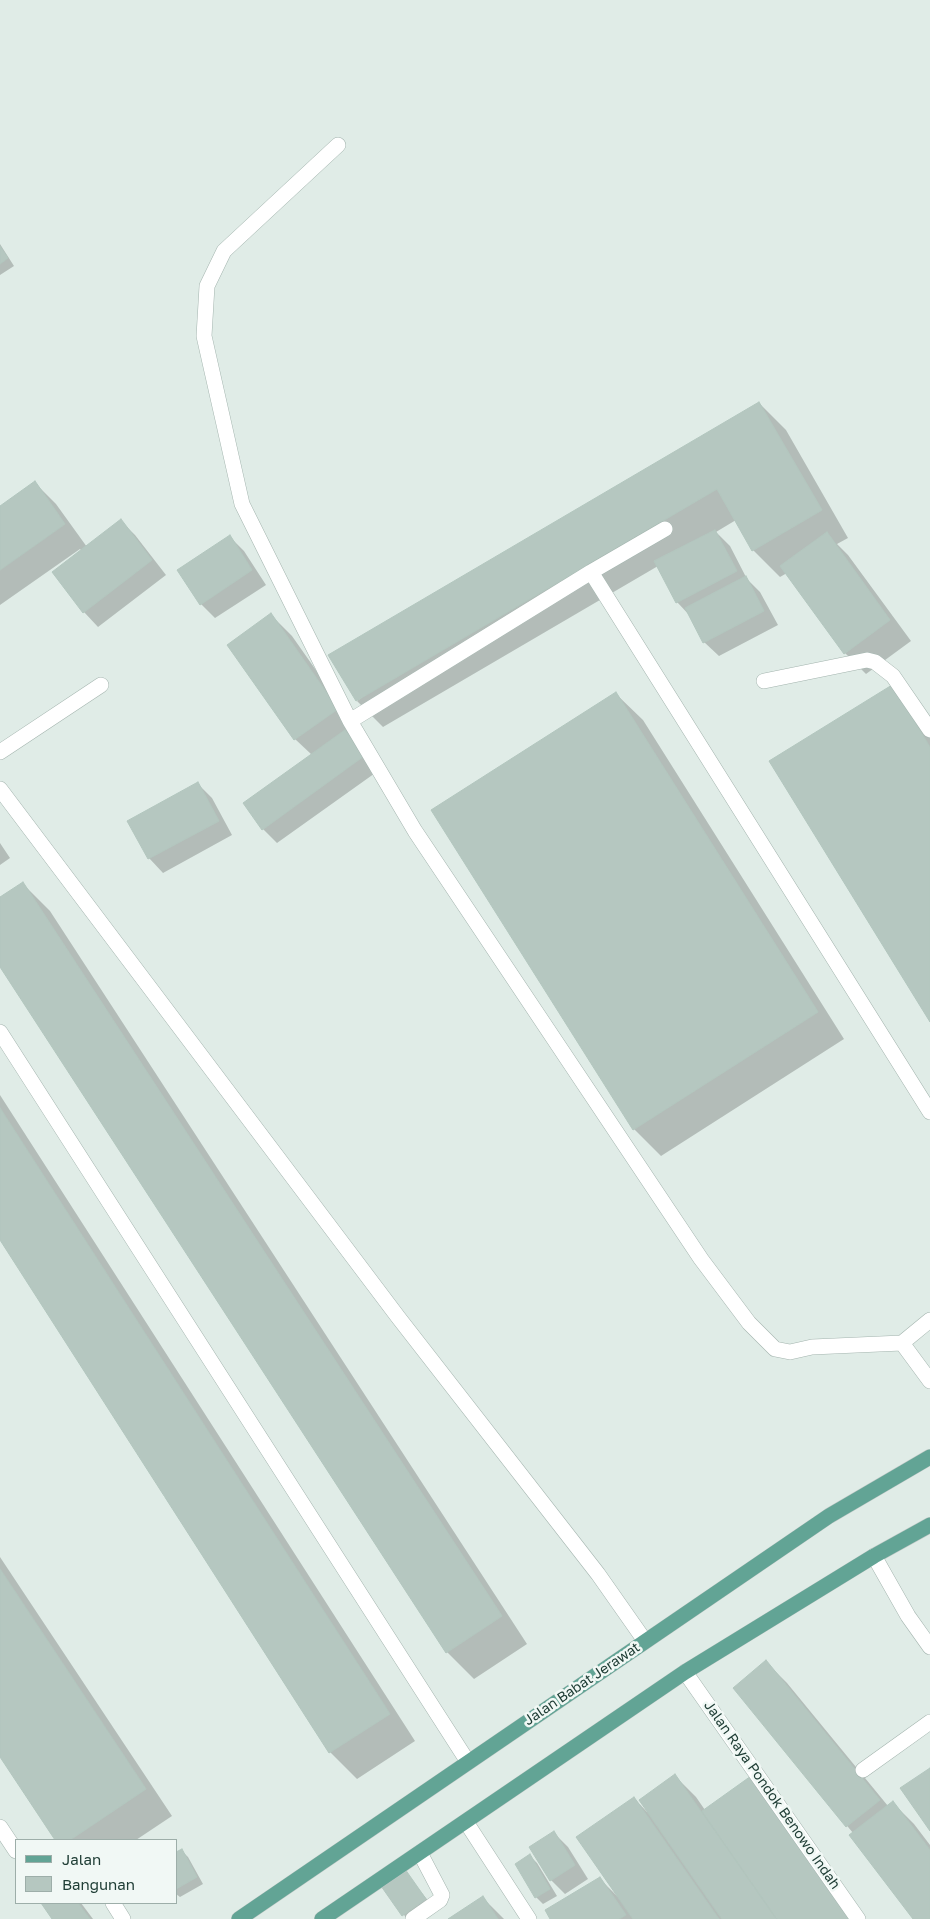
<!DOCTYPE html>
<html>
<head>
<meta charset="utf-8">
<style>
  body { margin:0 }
  #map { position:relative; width:930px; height:1919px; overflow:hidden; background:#e0ece7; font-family:"Golos Text",sans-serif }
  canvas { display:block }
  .legend { position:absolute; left:15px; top:1839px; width:162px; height:65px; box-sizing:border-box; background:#f1f8f5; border:1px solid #9daea9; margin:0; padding:6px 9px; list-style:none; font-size:15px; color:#203e36 }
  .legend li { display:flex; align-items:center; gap:10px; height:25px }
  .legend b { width:25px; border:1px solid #9daea9 }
</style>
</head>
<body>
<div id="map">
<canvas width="930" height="1919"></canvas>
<ul class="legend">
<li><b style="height:6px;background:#62a495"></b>Jalan</li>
<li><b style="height:14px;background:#b5c7c0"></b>Bangunan</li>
</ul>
</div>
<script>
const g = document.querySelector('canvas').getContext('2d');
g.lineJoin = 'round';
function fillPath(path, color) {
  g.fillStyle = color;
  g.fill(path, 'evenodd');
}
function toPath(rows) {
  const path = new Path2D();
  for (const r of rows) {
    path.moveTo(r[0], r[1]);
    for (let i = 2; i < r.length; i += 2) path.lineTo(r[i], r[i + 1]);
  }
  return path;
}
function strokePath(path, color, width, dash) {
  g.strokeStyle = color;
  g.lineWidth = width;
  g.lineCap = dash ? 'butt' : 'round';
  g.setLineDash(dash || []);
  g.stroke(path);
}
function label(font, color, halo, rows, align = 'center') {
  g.font = font + ' "Golos Text",sans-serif';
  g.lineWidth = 5;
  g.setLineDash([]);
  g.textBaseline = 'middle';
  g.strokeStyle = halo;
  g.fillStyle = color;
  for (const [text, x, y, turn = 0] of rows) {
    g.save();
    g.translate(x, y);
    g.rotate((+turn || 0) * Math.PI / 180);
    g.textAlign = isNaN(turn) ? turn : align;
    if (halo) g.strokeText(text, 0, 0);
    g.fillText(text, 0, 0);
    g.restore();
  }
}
const shadow = toPath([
  [0,244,14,266,0,275],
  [759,403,786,430,848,538,837,544,848,555,911,641,866,674,845,653,787,573,780,577,753,550,736,520,716,532,730,546,747,579,760,592,778,625,719,656,704,642,692,618,677,602,658,566,383,727,357,701],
  [35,483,56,504,87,547,121,521,135,535,166,575,98,627,84,612,53,573,82,551,80,549,0,605,0,508],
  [230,537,244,551,266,585,215,618,201,604],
  [271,615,292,636,358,730,349,736,378,771,277,843,263,829,312,755,295,739],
  [891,686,930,732,930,1019],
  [616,694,643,720,844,1039,661,1156,634,1129],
  [198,784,212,798,232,835,163,873,149,858],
  [0,843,10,858,0,865],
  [23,884,50,911,527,1644,474,1679,447,1652,0,965,0,899],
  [0,1095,415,1741,357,1779,330,1752,0,1238],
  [0,1557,172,1816,136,1840,57,1840,0,1755],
  [766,1662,787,1683,888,1806,893,1803,914,1824,930,1845,930,1919,914,1919,853,1833,734,1688],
  [675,1776,696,1797,705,1810,857,1919,551,1919,600,1879,618,1897,634,1798,647,1812],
  [553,1832,568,1847,588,1879,565,1894,551,1880],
  [181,1850,188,1857,203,1884,180,1897,176,1894,176,1853],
  [530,1856,537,1863,557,1896,543,1904,536,1897,517,1864],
  [404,1870,433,1907,407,1919,383,1886],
  [483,1898,504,1919,450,1919],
  [43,1903,81,1903,93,1919,54,1919]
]);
const building = toPath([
  [0,246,8,258,0,264,0,246],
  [759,402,822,510,752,551,717,489,356,701,328,655,759,402],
  [35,481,65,524,0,570,0,506,35,481],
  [121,519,152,560,83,613,52,572,121,519],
  [715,530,737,571,676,603,654,561,715,530],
  [827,532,890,620,844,654,780,566,827,532],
  [230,535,252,570,200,605,177,570,230,535],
  [746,576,764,611,703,643,685,608,746,576],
  [271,613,338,709,294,740,227,645,271,613],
  [892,685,930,747,930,1022,769,761,892,685],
  [616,692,818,1012,633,1130,431,810,616,692],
  [345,730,364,756,262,830,243,803,345,730],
  [198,782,219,821,148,859,127,821,198,782],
  [23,882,502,1616,446,1653,0,967,0,897,23,882],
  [0,1108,390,1714,329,1753,0,1240,0,1108],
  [0,1569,146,1789,70,1840,55,1840,0,1757,0,1569],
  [766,1660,880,1800,846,1827,733,1688,766,1660],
  [930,1768,930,1831,900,1788,930,1768],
  [675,1774,776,1919,722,1919,639,1800,675,1774],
  [751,1776,852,1919,777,1919,702,1811,751,1776],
  [634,1797,719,1919,633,1919,576,1837,634,1797],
  [893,1801,930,1850,930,1919,913,1919,849,1835,893,1801],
  [554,1831,575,1865,550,1881,529,1847,554,1831],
  [182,1849,197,1877,176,1889,176,1852,182,1849],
  [530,1854,550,1889,535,1898,515,1864,530,1854],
  [405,1869,426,1899,402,1916,381,1886,405,1869],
  [600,1877,626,1915,619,1919,550,1919,545,1910,600,1877],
  [483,1896,498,1919,448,1919,483,1896],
  [41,1903,78,1903,90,1919,52,1919,41,1903]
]);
const minor = toPath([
  [338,145,224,251,207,286,204,336,242,504,350,721],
  [591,572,665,529],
  [764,681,867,660,875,662,893,676,930,730],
  [0,752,101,685],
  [0,789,398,1317,598,1574,645,1641],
  [0,1032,468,1762],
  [930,1320,902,1343,930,1381],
  [902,1343,812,1347,790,1352,775,1349,749,1323,701,1259,415,831,350,721,591,572,930,1112],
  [874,1556,908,1616,930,1647],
  [685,1672,858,1919],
  [863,1770,930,1722],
  [466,1822,529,1919],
  [0,1827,16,1851],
  [113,1903,123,1919],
  [413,1919,440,1900,442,1895,420,1853]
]);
const major = toPath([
  [239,1919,829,1516,930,1457],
  [322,1919,685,1672,874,1556,930,1525]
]);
const streetNames = [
  ["Jalan Babat Jerawat",582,1684,-34],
  ["Jalan Raya Pondok Benowo Indah",772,1795,55]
];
fillPath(shadow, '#0003');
fillPath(building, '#b5c7c0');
strokePath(building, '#b2c6be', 1);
strokePath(minor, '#a3b4ae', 16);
strokePath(major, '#c1c9c7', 16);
strokePath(minor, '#fff', 15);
strokePath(major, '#62a495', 15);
label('14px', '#203e36', '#f1f8f5', streetNames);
</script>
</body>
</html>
